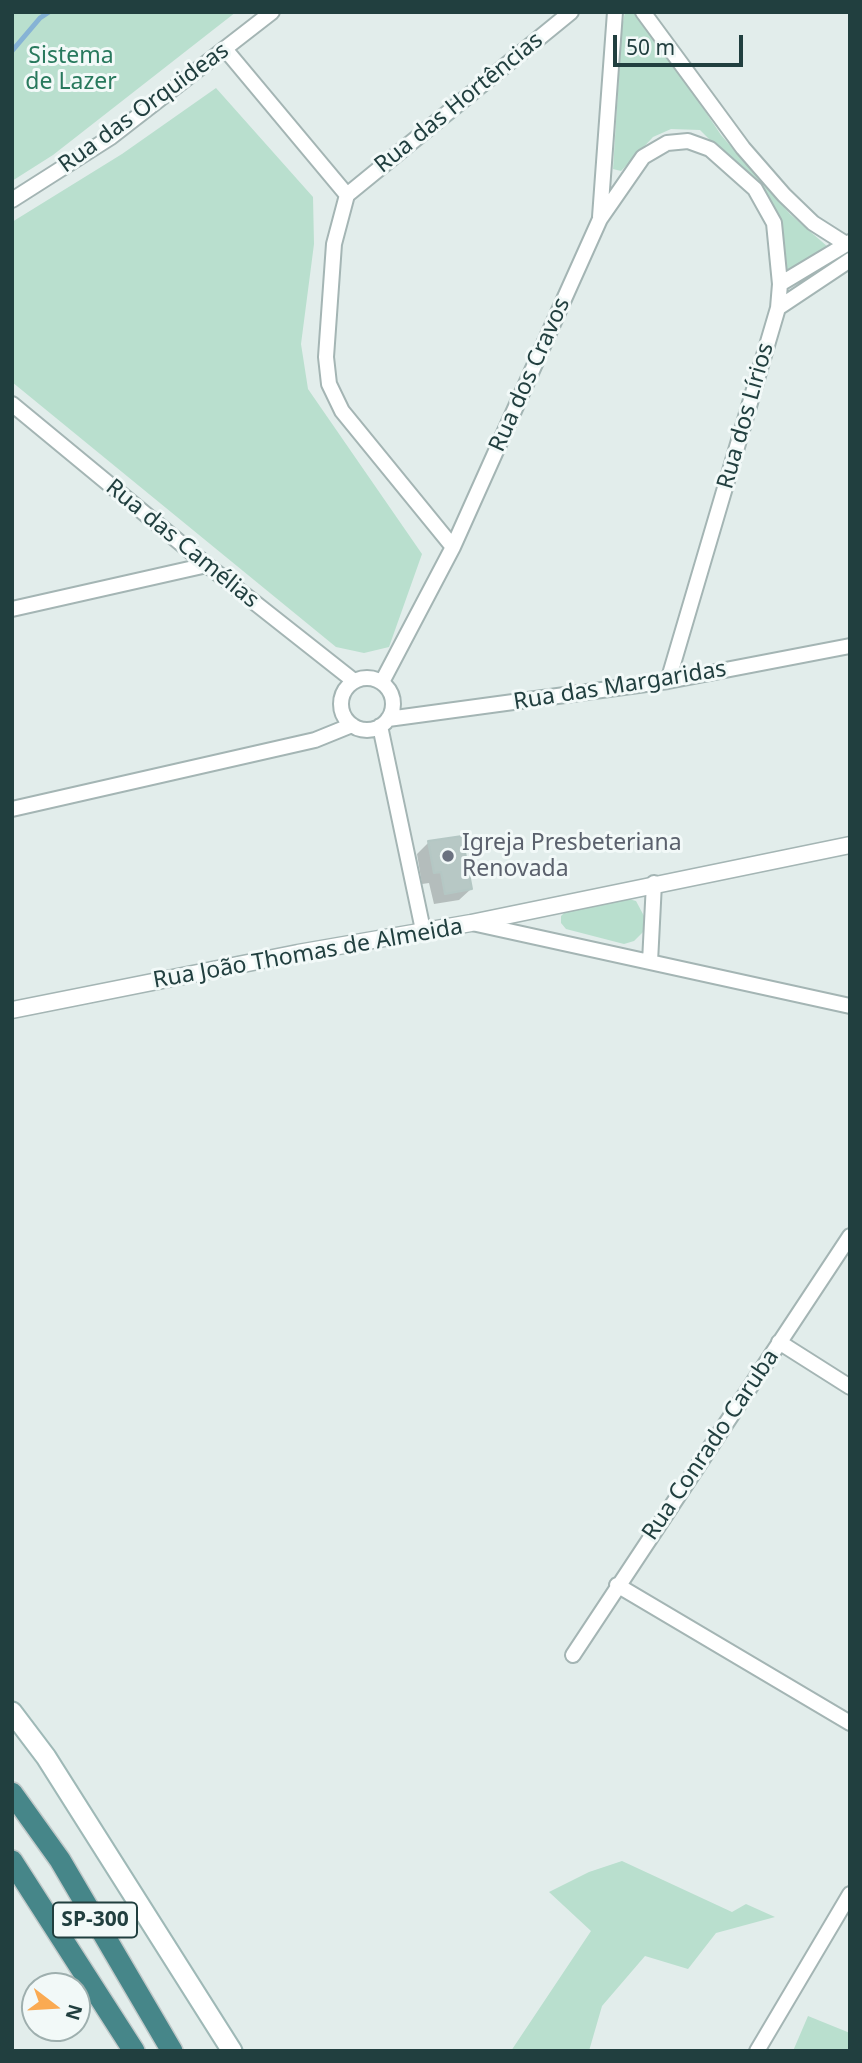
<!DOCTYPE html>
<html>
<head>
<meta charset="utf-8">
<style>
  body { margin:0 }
  #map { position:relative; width:862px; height:2063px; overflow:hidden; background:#e2edeb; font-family:"Noto Sans",sans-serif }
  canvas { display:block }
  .frame { position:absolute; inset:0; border:14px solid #213f3f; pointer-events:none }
  .north { position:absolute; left:21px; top:1972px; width:70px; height:70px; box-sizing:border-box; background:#f2f9f8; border:2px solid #9eafae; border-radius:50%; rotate:107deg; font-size:19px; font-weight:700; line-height:28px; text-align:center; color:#213f3f }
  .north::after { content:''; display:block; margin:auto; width:24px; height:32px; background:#faaa52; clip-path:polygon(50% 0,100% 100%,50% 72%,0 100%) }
  .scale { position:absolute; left:613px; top:35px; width:130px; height:32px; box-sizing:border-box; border:4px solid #213f3f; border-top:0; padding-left:9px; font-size:21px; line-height:24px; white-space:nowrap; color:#213f3f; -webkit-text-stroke:5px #f2f9f8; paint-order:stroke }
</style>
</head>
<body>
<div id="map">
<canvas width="862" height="2063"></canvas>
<div class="frame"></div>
<div class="north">N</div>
<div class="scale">50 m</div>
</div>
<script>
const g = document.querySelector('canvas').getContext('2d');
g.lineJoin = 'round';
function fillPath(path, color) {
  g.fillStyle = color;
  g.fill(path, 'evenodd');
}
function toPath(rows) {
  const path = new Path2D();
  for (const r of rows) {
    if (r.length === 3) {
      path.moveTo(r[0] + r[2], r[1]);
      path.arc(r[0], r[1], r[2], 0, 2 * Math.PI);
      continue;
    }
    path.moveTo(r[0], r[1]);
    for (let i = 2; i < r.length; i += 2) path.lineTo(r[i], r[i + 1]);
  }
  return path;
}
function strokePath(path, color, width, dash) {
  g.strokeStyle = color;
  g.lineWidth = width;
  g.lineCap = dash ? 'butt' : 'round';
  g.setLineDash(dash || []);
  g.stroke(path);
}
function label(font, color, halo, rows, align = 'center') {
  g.font = font + ' "Noto Sans",sans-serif';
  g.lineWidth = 6;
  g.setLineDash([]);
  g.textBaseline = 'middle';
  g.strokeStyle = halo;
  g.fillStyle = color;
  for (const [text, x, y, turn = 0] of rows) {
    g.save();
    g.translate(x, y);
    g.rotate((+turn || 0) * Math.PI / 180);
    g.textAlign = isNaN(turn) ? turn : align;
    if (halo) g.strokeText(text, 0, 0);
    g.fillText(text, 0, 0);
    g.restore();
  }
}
const green = toPath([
  [12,12,236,12,53,155,12,181],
  [625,12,639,12,721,135,790,214,828,247,786,272,761,191,700,130,671,129,653,137,625,167,621,171,613,169,622,27],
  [216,88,313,197,314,244,301,344,308,389,422,554,389,647,364,653,336,647,12,382,12,222,122,154],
  [625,898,636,901,644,916,643,932,634,941,624,944,566,929,561,923,561,916,567,910],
  [622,1861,732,1912,746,1904,775,1917,716,1933,688,1969,645,1956,602,2006,589,2051,511,2051,591,1931,549,1892,589,1872],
  [808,2016,850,2033,850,2051,793,2051]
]);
const shadow = toPath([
  [429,842,471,889,459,900,434,904,429,883,422,884,417,854]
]);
const stream = toPath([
  [12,51,40,18,49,12]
]);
const building = toPath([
  [462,836,472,889,445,894,441,872,434,873,428,841,462,836]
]);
const minor = toPath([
  [643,12,743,148,784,195,813,223,846,244],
  [225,49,347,195],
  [347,195,334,244,326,357,329,384,342,411,453,547],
  [347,195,571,12],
  [12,200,111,137,272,12],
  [600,217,615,12],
  [780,284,850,242],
  [778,308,850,260],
  [12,404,207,565,354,681],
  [12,609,207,565],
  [367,704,26],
  [382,682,453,547,600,219,643,157,667,143,688,141,710,149,755,189,774,223,780,284,778,308,668,681],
  [388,719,668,681,850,646],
  [380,726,423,930],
  [12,809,315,740,352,725],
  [472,923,850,1006],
  [650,962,654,883],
  [779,1342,850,1387],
  [617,1585,850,1723],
  [573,1655,850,1236],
  [757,2051,850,1894]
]);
const tertiary = toPath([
  [12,1010,298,953,471,923,850,845]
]);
const secondary = toPath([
  [12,1712,46,1757,232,2051]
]);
const trunk = toPath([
  [12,1793,60,1860,172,2051],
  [12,1861,134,2051]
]);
const markers = [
  [448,856,7,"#6b7280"]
];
const shields = [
  [95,1920,84]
];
const shieldNames = [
  ["SP-300",95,1920]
];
const parkNames = [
  ["Sistema",71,56],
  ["de Lazer",71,82]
];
const streetNames = [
  ["Rua das Hortências",459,103,-39],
  ["Rua das Orquideas",144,108,-36],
  ["Rua dos Cravos",530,375,-66],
  ["Rua dos Lírios",746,416,-74],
  ["Rua das Camélias",182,544,39],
  ["Rua das Margaridas",620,686,-9],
  ["Rua João Thomas de Almeida",308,954,-10],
  ["Rua Conrado Caruba",711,1445,-56]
];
const worshipNames = [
  ["Igreja Presbeteriana",462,843],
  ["Renovada",462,869]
];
fillPath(green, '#b9dfce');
fillPath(shadow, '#0003');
strokePath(stream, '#86b3d5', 5);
fillPath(building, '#b7c8c5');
strokePath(building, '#b4c7c4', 2);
strokePath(minor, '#a4b5b4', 18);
strokePath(tertiary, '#a4b5b4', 19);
strokePath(secondary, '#9fb9b7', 23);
strokePath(trunk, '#c1c9c9', 24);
strokePath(minor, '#fff', 14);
strokePath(tertiary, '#fff', 16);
strokePath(secondary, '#fff', 19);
strokePath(trunk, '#468689', 21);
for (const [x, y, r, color] of markers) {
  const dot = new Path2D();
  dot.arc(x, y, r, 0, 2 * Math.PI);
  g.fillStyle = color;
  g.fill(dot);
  strokePath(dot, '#f2f9f8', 2.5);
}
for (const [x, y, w] of shields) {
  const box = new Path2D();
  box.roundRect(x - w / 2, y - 17.5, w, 35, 5);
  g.fillStyle = '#f2f9f8';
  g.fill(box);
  strokePath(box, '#213f3f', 2);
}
label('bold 21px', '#213f3f', null, shieldNames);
label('23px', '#28795d', '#f2f9f8', parkNames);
label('23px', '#213f3f', '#f2f9f8', streetNames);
label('23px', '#5b616d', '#f2f9f8', worshipNames, 'left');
</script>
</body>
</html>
